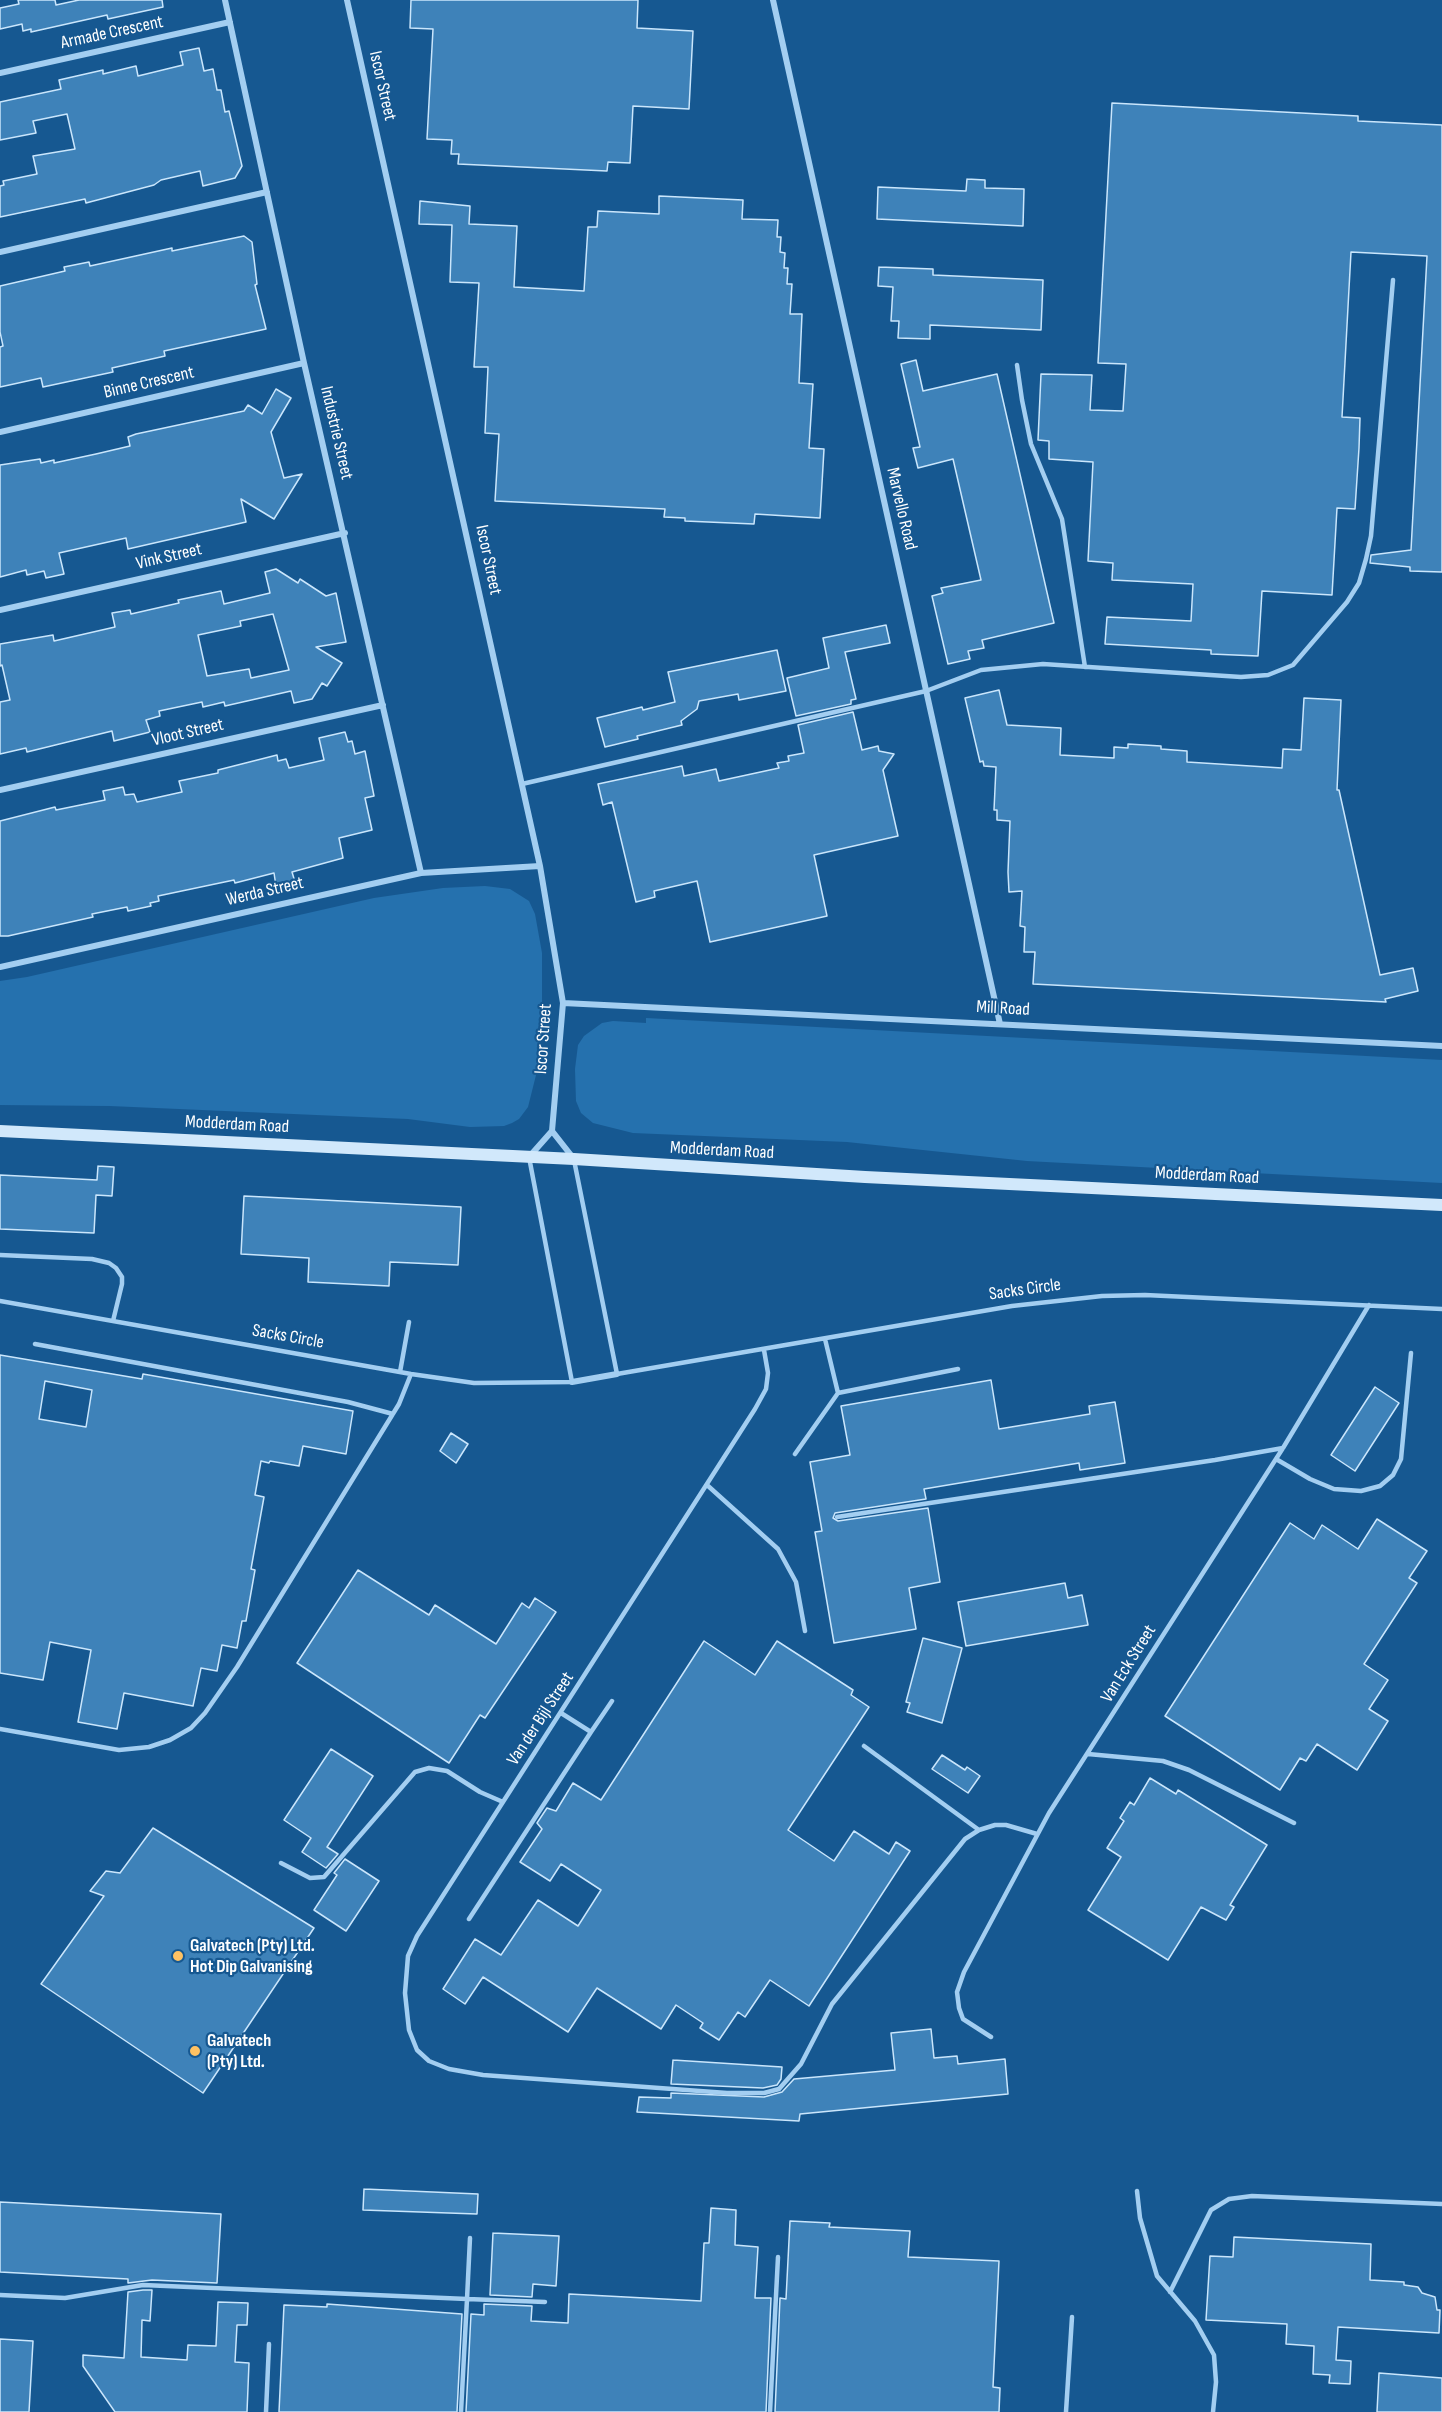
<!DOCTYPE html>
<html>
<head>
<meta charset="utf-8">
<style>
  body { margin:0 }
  canvas { display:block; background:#165891 }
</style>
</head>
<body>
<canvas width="1442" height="2412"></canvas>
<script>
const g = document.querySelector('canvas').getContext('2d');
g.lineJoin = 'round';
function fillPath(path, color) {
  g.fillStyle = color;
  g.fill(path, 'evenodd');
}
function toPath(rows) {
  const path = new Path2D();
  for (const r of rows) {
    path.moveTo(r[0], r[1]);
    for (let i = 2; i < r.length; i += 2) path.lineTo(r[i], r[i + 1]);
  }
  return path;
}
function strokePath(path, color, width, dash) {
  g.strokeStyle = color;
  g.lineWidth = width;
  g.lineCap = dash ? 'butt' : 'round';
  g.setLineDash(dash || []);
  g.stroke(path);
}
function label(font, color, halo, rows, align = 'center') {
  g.font = font + ' "Sofia Sans Condensed",sans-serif';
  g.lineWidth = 4.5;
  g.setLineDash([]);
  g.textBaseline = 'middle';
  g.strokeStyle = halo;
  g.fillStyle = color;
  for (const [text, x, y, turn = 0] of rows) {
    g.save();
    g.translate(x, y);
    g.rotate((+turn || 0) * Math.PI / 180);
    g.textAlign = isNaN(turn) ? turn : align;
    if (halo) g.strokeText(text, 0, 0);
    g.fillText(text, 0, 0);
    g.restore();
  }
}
const green = toPath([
  [485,886,510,889,529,901,535,914,542,953,542,1023,537,1071,528,1107,519,1119,512,1123,504,1126,470,1127,408,1119,110,1106,0,1105,0,981,27,977,374,898,443,888],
  [646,1018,1442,1060,1442,1183,1027,1161,847,1142,633,1133,593,1123,581,1113,576,1101,575,1069,578,1045,584,1036,602,1023,613,1021,646,1023]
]);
const building = toPath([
  [18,0,55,0,56,5,79,0,162,0,163,7,108,19,107,15,31,32,31,29,23,31,22,24,0,29,0,8,19,4,18,0],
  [411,0,638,0,637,28,693,31,689,109,633,106,630,163,608,162,607,171,458,164,459,154,451,154,452,140,427,139,433,29,410,28,411,0],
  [199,48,204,71,213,69,217,90,221,90,225,112,229,111,242,166,235,178,203,186,200,171,161,180,154,185,86,203,85,199,0,217,0,186,4,185,3,181,37,174,33,156,75,149,67,114,33,121,36,133,0,140,0,102,61,89,59,80,103,70,103,74,136,66,138,76,183,65,180,52,199,48],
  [1112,103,1358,116,1358,121,1442,125,1442,572,1410,571,1410,567,1370,563,1371,555,1411,550,1427,256,1351,252,1342,417,1360,418,1359,448,1355,509,1337,508,1332,595,1262,591,1258,656,1211,654,1211,650,1105,644,1107,617,1191,621,1193,584,1112,580,1113,563,1088,561,1093,462,1049,459,1049,441,1038,440,1041,374,1092,375,1090,410,1123,411,1126,364,1098,363,1112,103],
  [967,179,985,180,985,188,1024,189,1023,226,877,219,878,187,966,191,967,179],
  [659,196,743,200,742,219,778,220,777,237,781,237,780,252,785,253,784,268,788,268,787,284,792,284,790,314,802,314,799,383,813,384,809,448,824,449,820,518,755,514,754,524,685,521,685,518,664,517,665,509,495,501,499,434,485,433,488,367,474,367,479,283,450,282,452,225,419,224,420,201,470,206,469,224,517,226,514,287,584,291,588,227,597,227,598,211,659,214,659,196],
  [244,236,252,242,257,284,255,285,266,329,164,351,165,356,112,368,113,372,43,387,41,378,0,387,0,347,3,346,0,332,0,286,65,271,64,267,89,262,90,266,172,248,172,251,244,236],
  [879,267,933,269,933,275,1043,280,1041,330,930,325,930,339,898,338,899,321,891,321,893,287,878,286,879,267],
  [916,360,923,391,997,374,1054,623,982,640,984,648,968,651,970,659,948,664,932,596,943,593,941,588,981,580,953,459,918,468,913,448,920,447,901,364,916,360],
  [276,389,291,398,271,432,284,478,302,474,274,519,241,499,246,522,128,549,126,538,59,553,64,574,46,578,44,571,27,575,26,570,0,577,0,465,40,459,41,463,54,460,54,463,96,454,130,446,128,437,136,434,244,411,248,405,262,414,276,389],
  [276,569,298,583,300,579,326,596,336,593,346,642,316,647,342,663,327,686,322,683,312,699,294,703,291,691,225,706,224,702,203,707,202,702,159,711,160,716,146,720,150,732,114,741,112,731,27,752,26,748,0,754,0,702,10,700,2,665,0,666,0,644,53,635,54,641,115,627,112,613,130,610,131,614,179,603,178,600,221,591,224,604,270,593,265,572,276,569],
  [273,614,289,670,251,678,249,669,207,676,198,635,241,626,240,621,273,614],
  [886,625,890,643,845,652,856,699,851,700,851,704,796,716,787,678,829,668,823,638,886,625],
  [777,650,786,691,739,700,738,694,699,701,697,709,681,721,682,725,637,736,638,739,605,747,597,718,642,707,643,710,675,702,668,672,777,650],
  [999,690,1007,725,1061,728,1060,755,1114,758,1114,747,1128,748,1128,744,1161,746,1161,749,1187,751,1187,762,1282,768,1283,749,1301,750,1304,698,1341,700,1337,790,1339,790,1380,975,1413,968,1418,991,1385,999,1386,1002,1033,984,1035,952,1024,952,1025,927,1020,926,1022,891,1009,892,1008,872,1010,821,997,820,997,810,994,810,996,767,984,766,983,761,980,762,965,698,999,690],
  [853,712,862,750,878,746,879,751,894,754,883,770,898,836,814,855,827,916,710,942,697,881,654,891,655,897,636,902,612,802,603,805,598,784,682,766,684,776,716,769,719,781,779,768,777,763,789,761,788,756,804,753,798,725,853,712],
  [345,732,348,742,352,741,355,754,365,751,374,796,365,798,372,830,339,838,343,858,292,872,295,882,276,886,274,873,235,883,234,880,158,896,159,901,150,903,151,906,128,911,127,907,92,914,93,917,8,936,0,936,0,821,55,807,56,810,105,800,103,791,123,787,125,795,134,794,137,802,182,792,179,781,218,773,218,770,277,755,278,761,286,759,289,768,324,760,319,738,345,732],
  [98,1166,114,1167,112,1196,96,1195,94,1233,0,1229,0,1175,97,1180,98,1166],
  [244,1196,461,1207,458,1265,390,1262,389,1286,308,1282,309,1258,241,1254,244,1196],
  [0,1355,142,1379,143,1374,353,1411,346,1454,303,1446,299,1466,270,1461,269,1463,261,1461,255,1495,264,1497,251,1569,255,1570,246,1621,242,1621,237,1648,222,1645,217,1671,201,1668,193,1706,124,1693,117,1729,78,1722,91,1650,50,1642,43,1680,0,1673,0,1355],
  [45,1381,92,1390,86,1427,39,1419,45,1381],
  [991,1380,999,1429,1090,1414,1089,1406,1115,1402,1125,1463,1080,1470,1079,1463,924,1489,926,1499,835,1513,833,1518,838,1521,928,1508,940,1582,909,1588,916,1629,834,1643,815,1532,822,1531,810,1462,850,1455,841,1406,991,1380],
  [1375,1387,1399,1403,1355,1471,1331,1455,1375,1387],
  [451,1433,468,1444,456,1463,440,1451,451,1433],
  [1377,1519,1427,1551,1409,1578,1417,1583,1364,1664,1388,1680,1369,1709,1388,1721,1357,1770,1317,1744,1306,1761,1300,1758,1280,1790,1165,1716,1290,1523,1314,1539,1322,1525,1358,1549,1377,1519],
  [358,1570,429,1615,435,1605,496,1644,522,1603,529,1608,535,1598,556,1612,485,1718,480,1715,449,1763,297,1663,358,1570],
  [1065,1583,1068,1598,1082,1595,1088,1625,966,1646,958,1602,1065,1583],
  [923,1638,962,1648,942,1723,907,1712,910,1703,906,1702,923,1638],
  [704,1641,755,1675,777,1641,853,1690,851,1695,869,1707,788,1830,834,1861,854,1831,889,1854,896,1842,910,1851,809,2006,770,1980,745,2017,738,2012,719,2040,700,2028,703,2023,676,2005,661,2029,597,1988,568,2032,483,1977,465,2004,443,1989,475,1939,501,1955,538,1900,578,1926,601,1890,561,1864,550,1881,520,1862,542,1829,537,1823,547,1808,556,1811,573,1783,601,1800,704,1641],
  [331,1749,373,1776,327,1847,338,1854,326,1868,302,1852,311,1838,284,1820,331,1749],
  [942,1755,965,1770,967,1767,980,1776,968,1793,932,1769,942,1755],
  [1150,1778,1176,1794,1178,1790,1267,1845,1230,1905,1234,1907,1226,1920,1201,1907,1168,1960,1088,1910,1121,1857,1107,1848,1124,1821,1120,1818,1130,1802,1134,1805,1150,1778],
  [153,1828,314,1928,203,2093,41,1984,104,1896,90,1891,106,1871,120,1873,153,1828],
  [345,1859,379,1881,346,1931,314,1910,337,1875,334,1873,345,1859],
  [931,2029,934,2058,957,2056,958,2064,1005,2059,1008,2094,800,2114,799,2121,637,2112,639,2097,671,2098,671,2093,764,2097,782,2092,794,2079,895,2070,891,2033,931,2029],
  [673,2060,782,2067,781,2079,777,2085,763,2088,671,2084,673,2060],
  [364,2189,478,2194,477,2214,363,2210,364,2189],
  [0,2202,221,2214,217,2283,152,2280,128,2283,128,2279,0,2272,0,2202],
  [711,2208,736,2210,735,2245,758,2247,755,2298,771,2298,766,2412,466,2412,471,2314,484,2315,484,2304,532,2306,531,2321,568,2323,569,2294,701,2301,704,2243,709,2243,711,2208],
  [790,2221,830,2223,829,2227,910,2231,908,2257,999,2261,993,2387,1000,2388,999,2412,775,2412,780,2298,786,2299,790,2221],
  [493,2233,559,2236,556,2286,533,2284,532,2297,490,2295,493,2233],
  [1234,2237,1371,2244,1370,2280,1404,2282,1404,2285,1418,2287,1422,2293,1435,2297,1437,2310,1440,2310,1439,2333,1338,2327,1336,2360,1351,2361,1350,2384,1329,2383,1330,2375,1313,2374,1314,2346,1286,2344,1287,2324,1206,2320,1210,2256,1233,2257,1234,2237],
  [143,2290,152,2290,150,2321,142,2320,141,2357,187,2360,188,2345,216,2346,218,2302,248,2303,247,2325,237,2325,235,2362,249,2363,247,2412,115,2412,83,2366,83,2355,124,2358,128,2292,143,2290],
  [327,2304,462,2314,457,2412,279,2412,284,2305,327,2307,327,2304],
  [0,2339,33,2341,29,2412,0,2412,0,2339],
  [1379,2373,1442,2378,1442,2412,1377,2412,1379,2373]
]);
const lane = toPath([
  [1017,365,1022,400,1031,444,1062,519,1085,667],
  [522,784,926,691,981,670,1043,664,1241,677,1268,675,1293,665,1347,602,1359,583,1366,559,1371,536,1393,280],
  [574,1160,617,1374,1012,1306,1102,1296,1145,1295,1442,1309],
  [0,1255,92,1259,109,1263,116,1268,122,1277,122,1284,113,1321],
  [0,1301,411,1374,474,1383,572,1382,529,1157],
  [825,1339,838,1393,958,1369],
  [35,1344,348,1402,393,1414],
  [764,1350,768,1373,766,1389,755,1409,417,1936,408,1956,405,1993,409,2030,417,2050,429,2061,449,2069,483,2075,727,2093,764,2093,779,2089,801,2064,832,2004,965,1839,979,1830,995,1825,1006,1825,1037,1834],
  [400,1372,409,1322],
  [795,1454,838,1393],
  [1276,1459,1310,1479,1334,1489,1361,1491,1380,1486,1393,1475,1401,1459,1411,1353],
  [707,1485,778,1549,796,1582,805,1631],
  [837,1517,1215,1460,1283,1448],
  [0,1729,119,1750,149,1747,170,1740,191,1728,205,1713,237,1667,399,1404,411,1374],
  [591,1732,612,1701],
  [864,1746,979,1830],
  [1088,1754,1163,1761,1189,1770,1294,1823],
  [281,1863,310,1878,324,1877,415,1772,429,1768,447,1771,480,1792,503,1802],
  [469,1919,591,1732,561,1713],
  [991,2037,963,2019,959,2008,957,1992,964,1972,1049,1813,1283,1448,1369,1305],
  [1137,2191,1140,2218,1157,2276,1195,2321,1214,2355,1216,2382,1213,2412],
  [470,2238,467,2299,545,2302],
  [1170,2292,1211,2210,1229,2199,1252,2196,1442,2204],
  [0,2295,65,2298,143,2285,467,2299,461,2412],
  [266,2412,269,2344],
  [770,2412,778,2257],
  [1066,2412,1072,2317]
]);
const street = toPath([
  [225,0,304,363,421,873],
  [347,0,540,866,563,1003,552,1131,529,1157],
  [773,0,1000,1024],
  [0,73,230,22],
  [0,252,267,192],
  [0,432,304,363],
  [0,610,345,533],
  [0,790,383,705],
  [0,967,421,873,540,866],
  [563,1003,1442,1046],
  [552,1131,574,1159],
  [572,1382,617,1374]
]);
const secondary = toPath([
  [0,1131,574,1159,865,1177,1442,1205]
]);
const markers = [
  [178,1956,6,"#ffc263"],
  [195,2051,6,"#ffc263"]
];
const streetNames = [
  ["Armade Crescent",112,33,-12],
  ["Iscor Street",382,86,77],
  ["Binne Crescent",149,383,-13],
  ["Industrie Street",336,433,77],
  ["Marvello Road",901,509,77],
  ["Vink Street",169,557,-13],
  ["Iscor Street",488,560,78],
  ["Vloot Street",188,733,-13],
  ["Werda Street",265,892,-13],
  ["Mill Road",1003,1009,3],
  ["Iscor Street",544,1039,-86],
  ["Modderdam Road",237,1125,3],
  ["Modderdam Road",722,1151,3],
  ["Modderdam Road",1207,1176,3],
  ["Sacks Circle",1025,1290,-8],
  ["Sacks Circle",288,1337,10],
  ["Van Eck Street",1129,1664,-58],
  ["Van der Bijl Street",541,1719,-57]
];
const poiNames = [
  ["Galvatech (Pty) Ltd.",190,1946],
  ["Hot Dip Galvanising",190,1967],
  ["Galvatech",207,2041],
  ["(Pty) Ltd.",207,2062]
];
fillPath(green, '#2571ae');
fillPath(building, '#3e82b9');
strokePath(building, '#cae6fc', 1.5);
strokePath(lane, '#a3cef1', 4.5);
strokePath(street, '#a3cef1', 6);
strokePath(secondary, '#d1e8fb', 12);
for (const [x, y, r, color] of markers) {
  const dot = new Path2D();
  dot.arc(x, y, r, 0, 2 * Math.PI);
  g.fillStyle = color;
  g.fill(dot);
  strokePath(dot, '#165891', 2);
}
label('18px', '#fff', '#165891', streetNames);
label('bold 18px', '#fff', '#165891', poiNames, 'left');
</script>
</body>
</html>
